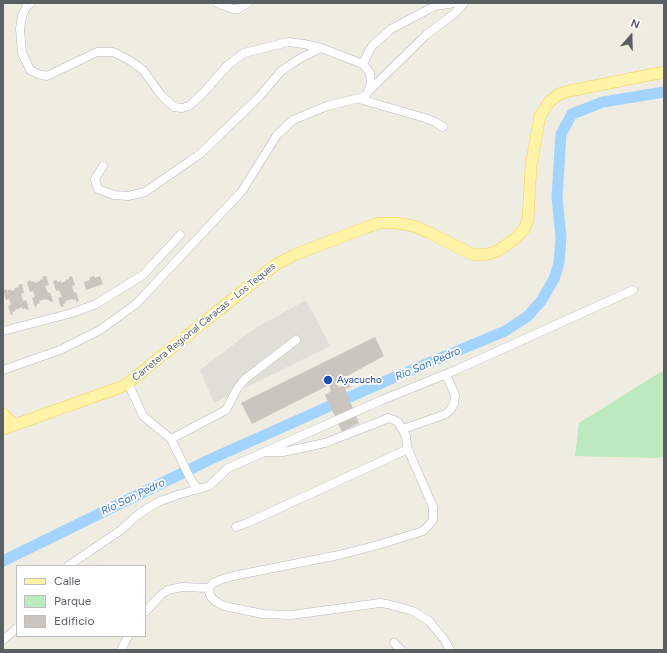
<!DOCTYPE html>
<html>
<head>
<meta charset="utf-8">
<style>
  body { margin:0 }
  #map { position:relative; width:667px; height:653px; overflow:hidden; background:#efece2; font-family:Figtree,sans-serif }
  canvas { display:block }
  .frame { position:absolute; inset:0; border:4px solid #5a5f64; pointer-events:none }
  .legend { position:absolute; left:16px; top:565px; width:130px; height:72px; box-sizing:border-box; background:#fff; border:1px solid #bdbfc1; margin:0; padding:5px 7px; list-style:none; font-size:12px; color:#5a5f64 }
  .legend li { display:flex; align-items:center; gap:8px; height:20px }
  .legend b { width:20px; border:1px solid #bdbfc1 }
  .north { position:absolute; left:611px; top:16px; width:40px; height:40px; -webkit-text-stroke:3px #fff; paint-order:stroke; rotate:20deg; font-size:11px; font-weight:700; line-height:16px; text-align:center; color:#5a5f64 }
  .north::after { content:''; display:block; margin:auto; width:14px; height:18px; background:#5a5f64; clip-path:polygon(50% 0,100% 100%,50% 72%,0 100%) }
</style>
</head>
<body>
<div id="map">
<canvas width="667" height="653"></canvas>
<div class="frame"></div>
<ul class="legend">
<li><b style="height:5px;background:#fff3a7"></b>Calle</li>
<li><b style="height:11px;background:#bce9bd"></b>Parque</li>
<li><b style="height:11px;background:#cac6bf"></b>Edificio</li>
</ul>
<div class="north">N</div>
</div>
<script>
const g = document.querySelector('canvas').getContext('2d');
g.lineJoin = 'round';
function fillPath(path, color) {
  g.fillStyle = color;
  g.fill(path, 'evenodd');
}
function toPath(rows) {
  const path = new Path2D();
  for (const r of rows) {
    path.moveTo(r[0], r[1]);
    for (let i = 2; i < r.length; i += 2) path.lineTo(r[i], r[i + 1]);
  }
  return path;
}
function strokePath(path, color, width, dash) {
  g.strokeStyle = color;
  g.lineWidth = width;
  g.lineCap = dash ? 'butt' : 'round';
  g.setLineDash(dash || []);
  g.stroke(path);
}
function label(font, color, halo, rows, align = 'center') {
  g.font = font + ' Figtree,sans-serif';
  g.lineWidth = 3.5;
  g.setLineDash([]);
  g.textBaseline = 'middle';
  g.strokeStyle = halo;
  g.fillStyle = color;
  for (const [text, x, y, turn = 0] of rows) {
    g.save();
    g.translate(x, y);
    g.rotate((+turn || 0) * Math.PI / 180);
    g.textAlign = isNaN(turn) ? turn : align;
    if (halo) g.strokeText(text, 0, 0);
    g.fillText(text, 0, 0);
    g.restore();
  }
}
const industrial = toPath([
  [306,300,330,346,214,403,200,370,254,329]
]);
const green = toPath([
  [664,370,664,457,653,458,575,456,579,423]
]);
const river = toPath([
  [3,561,211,459,388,380,505,331,528,316,541,301,554,279,559,263,561,237,557,197,561,134,572,114,603,102,664,92]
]);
const building = toPath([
  [46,276,49,285,45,286,48,293,50,292,53,301,50,302,49,300,46,300,46,299,39,301,40,303,37,304,37,306,35,307,32,298,35,297,33,291,30,292,27,282,30,280,31,282,34,281,35,283,40,281,39,280,43,279,42,277],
  [72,276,75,285,72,286,74,293,76,292,79,301,76,302,76,299,73,300,72,299,65,301,66,303,63,304,64,306,61,307,58,298,62,297,59,290,56,291,53,281,57,280,57,282,61,281,61,283,66,281,65,280,69,279,69,277],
  [94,276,95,278,100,276,103,284,86,290,84,282,90,280,89,278],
  [22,284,24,293,21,294,23,301,26,300,29,309,26,310,25,308,22,309,22,307,15,310,15,311,12,312,13,314,11,315,8,306,11,305,9,299,6,300,3,290,6,289,7,291,10,289,11,291,15,290,15,288,19,287,18,285],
  [375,337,384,356,336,382,339,387,349,383,351,387,345,389,359,423,342,432,325,395,331,391,329,385,252,424,241,403]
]);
const minor = toPath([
  [217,3,233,9,238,9,248,3],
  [363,64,369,51,373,45,391,29,435,6,454,3],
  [370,90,426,35,455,13,464,3],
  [359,99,425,118,435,122,443,127],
  [103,166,95,179,98,189,114,195,128,196,145,192,200,154,260,96,281,71,299,59,321,48],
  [3,331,72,313,96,304,143,275,180,235],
  [3,370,60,350,100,330,136,304,242,191,277,135,293,120,327,106,363,97,367,94,371,83,370,73,363,64,321,48,304,44,288,42,244,53,228,65,204,92,189,106,182,108,174,107,161,95,143,70,129,60,113,52,97,52,47,76,38,74,30,70,22,53,20,29,22,16,26,7,31,3],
  [128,383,143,416,171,439,190,478,197,489],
  [403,429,446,414,450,410,454,404,455,395,446,374],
  [171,439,226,410,237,389,245,379,296,340],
  [266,452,283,452,325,443,381,421,388,418,394,420,398,422,406,436,407,446,410,454,433,507,433,520,428,526,423,531,378,545,339,555,233,576,220,580,213,583,209,588,209,592,211,597,215,601,224,606,263,614,291,615,380,603,387,604,413,611,429,621,444,639,450,650],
  [236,527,247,523,408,449],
  [68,566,121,530,140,513,158,502,177,495,209,486,228,468,382,400,456,370,633,290],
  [145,612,162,594,168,590,182,587,209,588],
  [3,640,17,628],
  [394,643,401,650],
  [121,650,128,636]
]);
const major = toPath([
  [3,414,15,425],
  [3,429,121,387,128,383,275,265,294,255,367,227,379,223,395,223,414,226,430,233,472,254,478,255,489,254,499,250,516,238,524,229,528,220,531,166,540,116,549,102,559,94,569,91,664,72]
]);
const markers = [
  [328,380,5,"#1a4fb4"]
];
const streetNames = [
  ["Carretera Regional Caracas - Los Teques",204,322,-39]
];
const transitNames = [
  ["Ayacucho",337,380]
];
const waterNames = [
  ["Río San Pedro",428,364,-23],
  ["Río San Pedro",133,497,-26]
];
fillPath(industrial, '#dfded7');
fillPath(green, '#bce9bd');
strokePath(river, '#a2d4ff', 11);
fillPath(building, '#cac6bf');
strokePath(minor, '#b7bac0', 9);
strokePath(major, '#fdd04d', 12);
strokePath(minor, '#fff', 8);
strokePath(major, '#fff3a7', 11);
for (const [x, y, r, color] of markers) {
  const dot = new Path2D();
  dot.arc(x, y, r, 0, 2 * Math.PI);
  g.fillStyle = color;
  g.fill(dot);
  strokePath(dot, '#fff', 1.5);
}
label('10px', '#5a5f64', '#fff', streetNames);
label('10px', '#164399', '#fff', transitNames, 'left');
label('italic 11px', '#3673ba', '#fff', waterNames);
</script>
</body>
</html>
